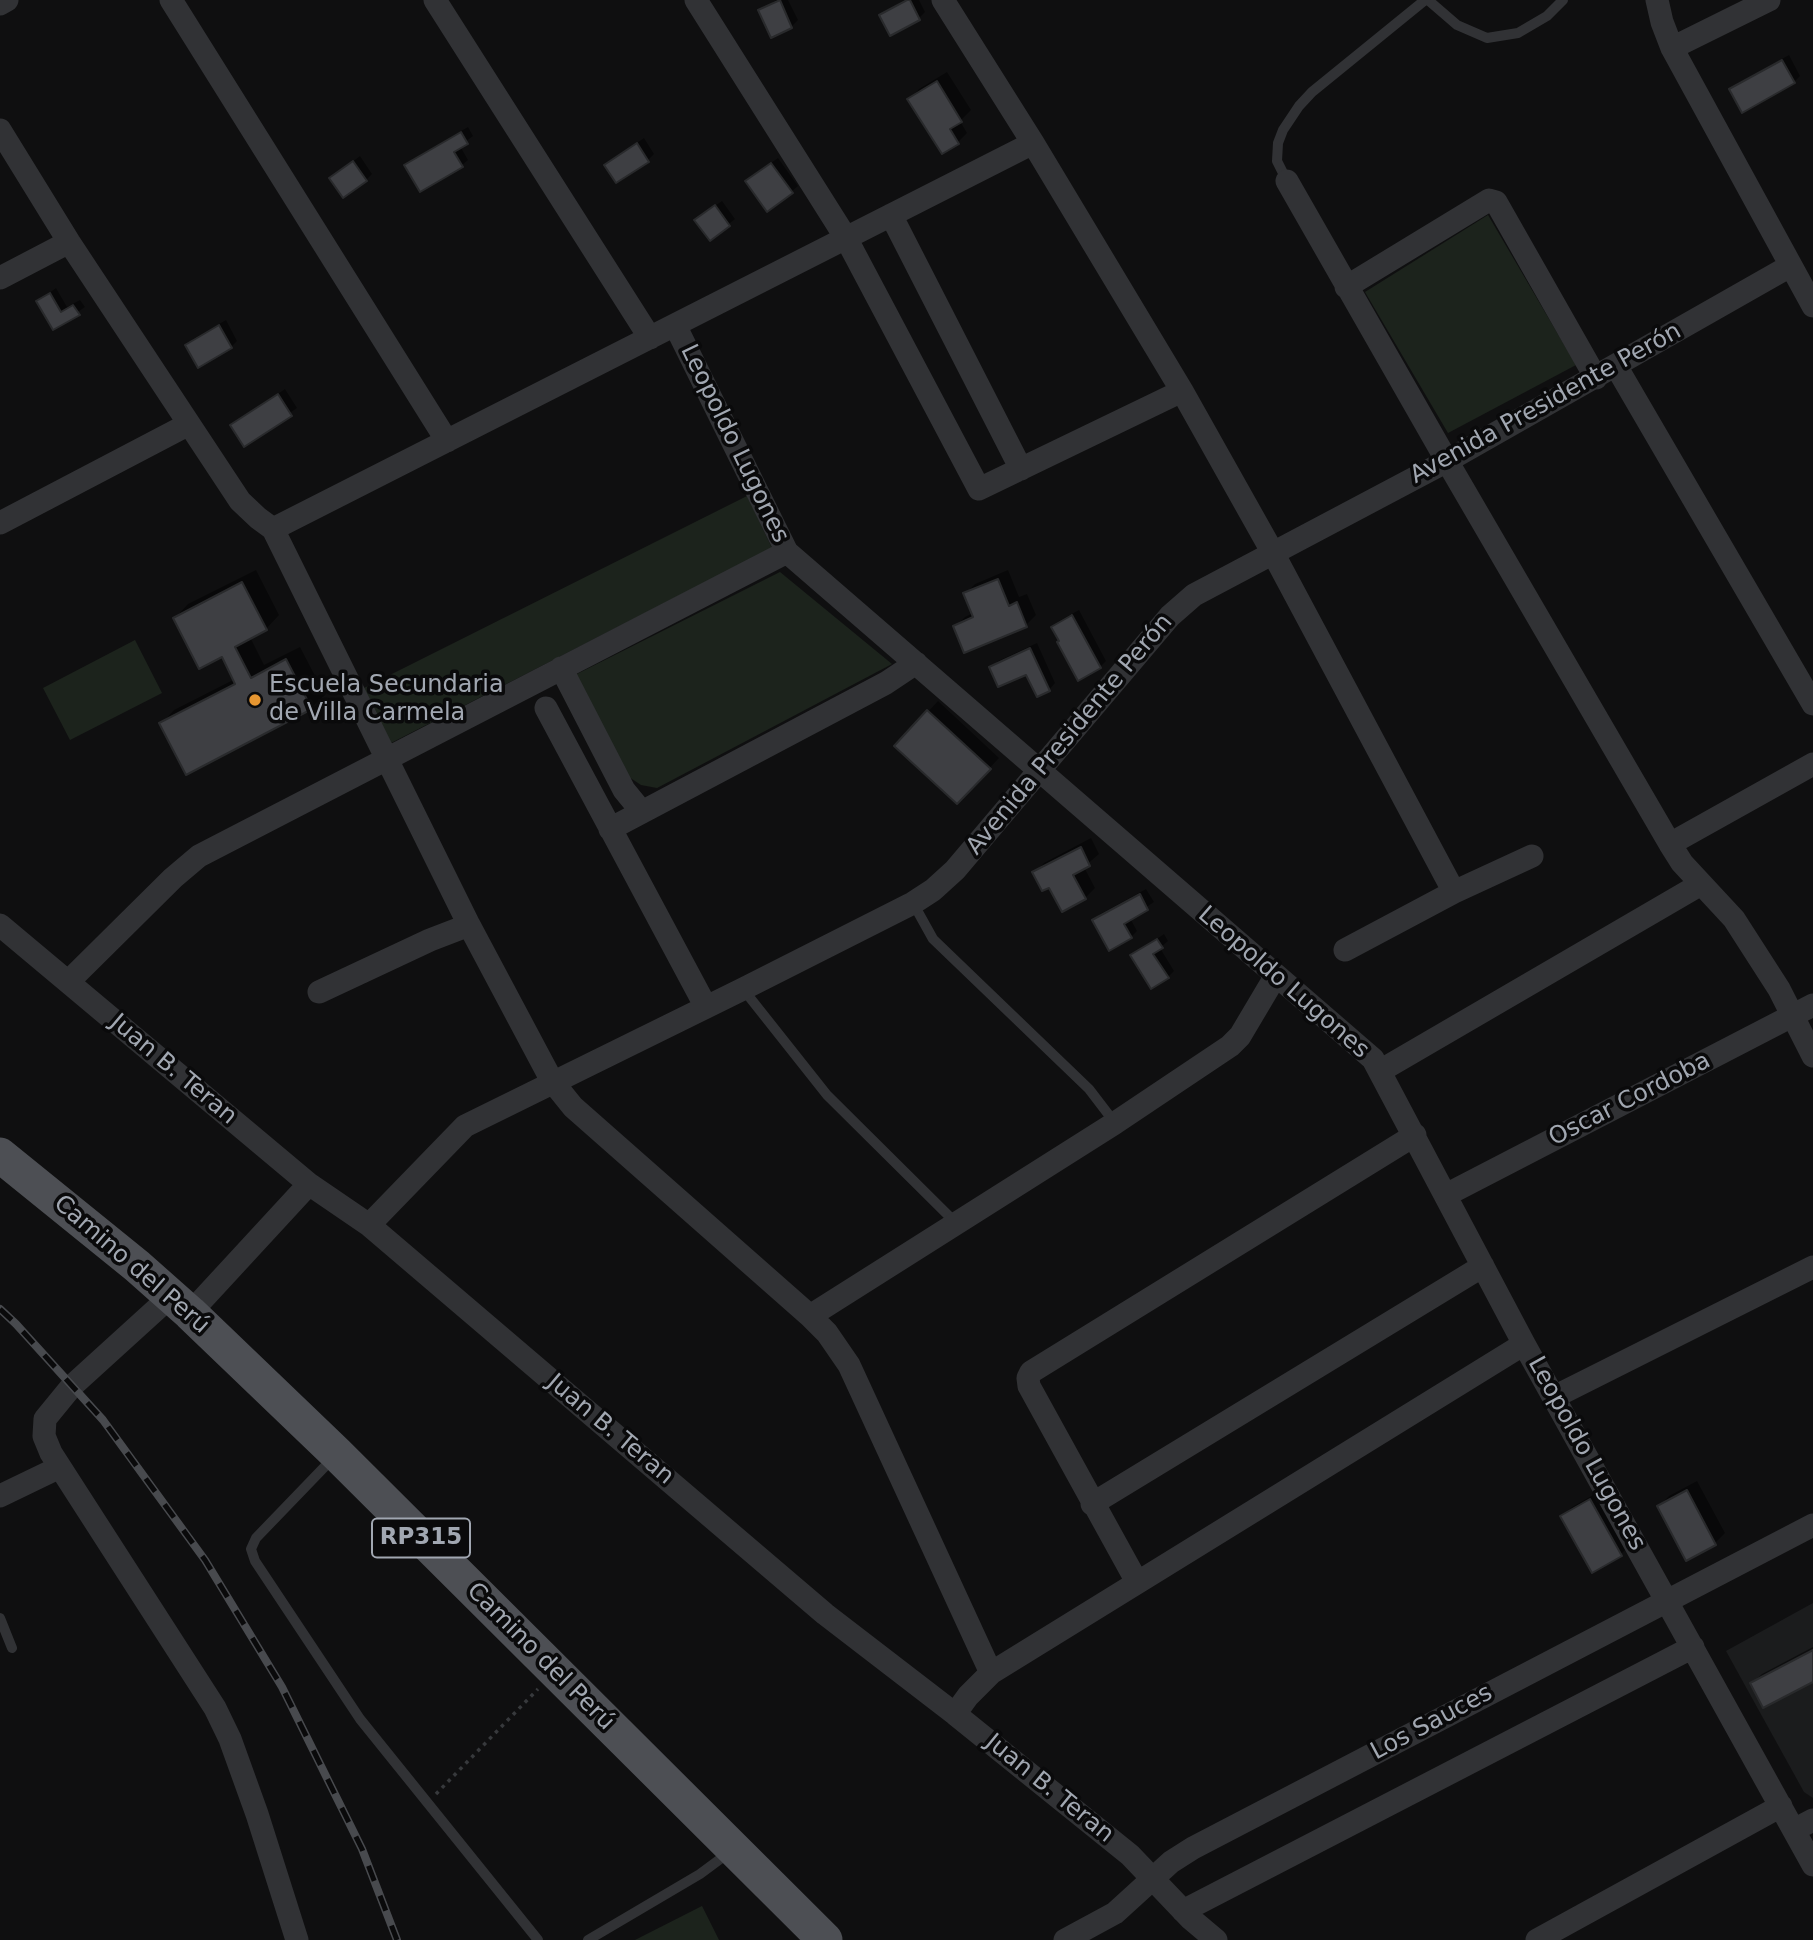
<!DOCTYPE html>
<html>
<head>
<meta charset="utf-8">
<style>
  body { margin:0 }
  canvas { display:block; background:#0f0f10 }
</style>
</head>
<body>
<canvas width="1813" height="1940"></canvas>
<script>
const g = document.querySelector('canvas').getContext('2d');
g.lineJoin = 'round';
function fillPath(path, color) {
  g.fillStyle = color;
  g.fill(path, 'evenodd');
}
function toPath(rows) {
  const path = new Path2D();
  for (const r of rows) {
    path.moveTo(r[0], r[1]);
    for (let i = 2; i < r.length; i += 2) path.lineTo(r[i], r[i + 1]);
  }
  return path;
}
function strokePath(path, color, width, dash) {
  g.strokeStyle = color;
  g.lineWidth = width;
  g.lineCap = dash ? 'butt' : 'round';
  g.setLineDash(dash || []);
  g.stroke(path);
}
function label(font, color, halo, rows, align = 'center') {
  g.font = font + ' "DejaVu Sans",sans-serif';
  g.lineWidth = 7;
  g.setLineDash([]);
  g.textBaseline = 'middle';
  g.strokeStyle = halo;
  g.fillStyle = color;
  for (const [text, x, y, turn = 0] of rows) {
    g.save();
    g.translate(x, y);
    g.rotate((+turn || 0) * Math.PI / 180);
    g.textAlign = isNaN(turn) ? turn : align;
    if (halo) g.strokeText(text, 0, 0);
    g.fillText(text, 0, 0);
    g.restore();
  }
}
const built = toPath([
  [1813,1603,1813,1798,1804,1792,1726,1651]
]);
const green = toPath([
  [1488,215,1576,365,1448,433,1365,292],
  [747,496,772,548,391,743,362,689],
  [780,572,892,664,657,788,641,785,629,777,575,675],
  [135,640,162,693,70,740,43,688],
  [702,1906,719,1940,635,1940]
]);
const shadow = toPath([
  [776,0,788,0,798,20,791,27,760,11],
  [904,0,919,0,925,12,919,18,891,34,881,15],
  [1789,55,1800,76,1794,82,1731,89,1738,83],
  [947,72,971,110,960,121,967,133,958,142,910,99,919,89],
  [468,127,473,136,460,146,468,160,461,166,406,165,413,159],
  [644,138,654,154,648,160,606,165],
  [360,156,372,174,366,180,331,178],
  [778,158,798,186,791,192,754,175],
  [722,201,735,219,710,239,703,214],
  [56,288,67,307,80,300,85,307,54,328,38,301],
  [226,320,237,341,231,347,187,345,193,339],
  [285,389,297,408,244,444,232,425],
  [256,570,279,615,266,629,250,637,264,665,300,647,325,695,311,708,161,724,174,710,235,679,222,655,175,618,188,604],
  [1008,570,1019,597,1027,594,1036,615,1026,625,965,651,955,627,965,617,973,613,965,594,975,584],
  [1079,610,1106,661,1100,667,1061,641,1053,627,1059,621],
  [1037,643,1055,683,1049,690,1027,672,991,668,998,661],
  [938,701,999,758,967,792,896,746],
  [1091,838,1099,854,1084,867,1095,888,1085,898,1034,873,1044,863],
  [1146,889,1154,902,1130,918,1137,931,1131,937,1094,920,1100,914],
  [1164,934,1168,941,1160,948,1174,971,1168,977,1133,955],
  [1697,1481,1725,1533,1715,1543,1659,1506,1669,1496],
  [1600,1491,1631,1544,1621,1554,1562,1516,1572,1507],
  [1813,1647,1813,1680,1752,1683,1762,1674]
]);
const building = toPath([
  [780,0,792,28,771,38,758,10,780,0],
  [907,0,910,0,920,20,890,36,879,15,907,0],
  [1782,60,1795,83,1742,113,1729,89,1782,60],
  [937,81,962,122,950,129,959,144,942,154,907,99,937,81],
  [461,132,468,144,454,152,463,167,420,192,404,165,461,132],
  [637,143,649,162,616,183,604,165,637,143],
  [353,161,367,181,343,198,329,178,353,161],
  [771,163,793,193,767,212,745,181,771,163],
  [715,205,730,226,710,241,694,220,715,205],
  [50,293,61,312,73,305,80,315,53,330,36,301,50,293],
  [219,325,232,348,198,368,185,345,219,325],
  [278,394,292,416,244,447,230,425,278,394],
  [998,579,1009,606,1017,602,1027,627,964,653,953,626,973,617,963,593,998,579],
  [242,582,267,630,235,647,251,678,286,659,312,709,186,775,159,723,235,684,222,657,199,669,173,618,242,582],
  [1072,615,1101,668,1078,681,1057,642,1059,641,1051,627,1072,615],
  [1030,648,1050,691,1037,697,1026,675,998,687,989,667,1030,648],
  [927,710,991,769,957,804,894,746,927,710],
  [1081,847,1090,866,1073,875,1086,899,1062,912,1049,888,1042,891,1032,872,1081,847],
  [1140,894,1148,910,1124,924,1132,938,1109,951,1092,920,1140,894],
  [1157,939,1163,948,1153,954,1169,978,1151,989,1130,955,1157,939],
  [1687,1490,1716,1545,1686,1561,1657,1506,1687,1490],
  [1590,1499,1622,1556,1592,1573,1560,1516,1590,1499],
  [1813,1650,1813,1682,1763,1708,1750,1683,1813,1650]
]);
const path = toPath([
  [436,1794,538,1689]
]);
const service = toPath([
  [1428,0,1457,25,1487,38,1518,33,1547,16,1563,0],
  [1287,181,1277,161,1278,143,1283,130,1299,106,1312,92,1425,0],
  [913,903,933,939,1089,1089,1115,1123],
  [743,989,827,1095,955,1222],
  [335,1456,256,1538,251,1549,255,1561,360,1719,538,1940],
  [0,1618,12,1648],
  [588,1940,700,1874,731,1851]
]);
const minor = toPath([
  [171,0,447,441],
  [435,0,650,338],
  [696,0,846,238,979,489,1182,391],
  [943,0,1033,143,1182,391,1273,553,1454,892],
  [1657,0,1662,22,1672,48,1813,306],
  [0,4,7,0],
  [1672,48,1769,0],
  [0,130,69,242,240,501,258,518,273,529,469,925,552,1081,573,1107,810,1316,827,1333,849,1365,991,1673,968,1696,955,1714],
  [1287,181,1447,461,1670,844,1682,863,1734,919,1779,989,1813,1056],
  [891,215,1021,469],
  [0,278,69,242],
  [1346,287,1489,200,1496,202,1596,378],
  [675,325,787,552,1373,1059,1524,1344,1813,1865],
  [1616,366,1813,704],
  [0,523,189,424],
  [273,529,1033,143],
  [561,668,624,790,642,812],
  [546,708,706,1007],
  [610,829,886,683,916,663],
  [1670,844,1813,764],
  [0,925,309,1184,369,1225,825,1614,955,1714,1130,1855,1191,1919,1216,1940],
  [1345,950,1454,892,1532,856],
  [68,982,173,878,199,856,787,552],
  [319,992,430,940,469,925],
  [1380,1071,1701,884],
  [1446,1195,1813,1005],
  [369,1225,465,1126,743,989,913,903,933,890,955,870,1170,616,1194,595,1447,461,1790,266],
  [171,1296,72,1386,45,1419,44,1436,51,1453,215,1708,230,1739,257,1814,297,1940],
  [190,1313,309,1184],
  [810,1316,1115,1123,1230,1046,1240,1036,1275,977],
  [1554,1397,1813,1267],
  [0,1496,60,1467],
  [1092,1504,1483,1266],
  [1137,1582,1029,1386,1028,1378,1031,1372,1415,1135],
  [991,1673,1524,1344],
  [1794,1830,1813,1820],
  [1183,1911,1693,1647],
  [1065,1940,1115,1913,1171,1862,1193,1848,1813,1525],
  [1537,1940,1781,1806]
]);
const primary = toPath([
  [0,1155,137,1266,190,1313,337,1454,825,1940]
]);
const rail = toPath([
  [0,1309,16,1324,103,1420,205,1560,282,1687,362,1849,397,1940]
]);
const markers = [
  [255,700,7,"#e69631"]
];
const shields = [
  [421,1538,98]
];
const shieldNames = [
  ["RP315",421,1538]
];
const streetNames = [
  ["Avenida Presidente Perón",1546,404,-29],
  ["Leopoldo Lugones",734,444,64],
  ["Avenida Presidente Perón",1070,735,-50],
  ["Leopoldo Lugones",1283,983,41],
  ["Juan B. Teran",173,1070,40],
  ["Oscar Cordoba",1630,1100,-27],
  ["Camino del Perú",131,1265,41],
  ["Juan B. Teran",610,1430,40],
  ["Leopoldo Lugones",1586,1454,61],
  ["Camino del Perú",540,1657,45],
  ["Los Sauces",1432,1723,-28],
  ["Juan B. Teran",1049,1789,39]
];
const poiNames = [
  ["Escuela Secundaria",269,686],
  ["de Villa Carmela",269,714]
];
fillPath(built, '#1b1c1d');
fillPath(green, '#1c231c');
fillPath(shadow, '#0007');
fillPath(building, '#3e3f43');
strokePath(building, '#292a2c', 2);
strokePath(path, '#37393c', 3.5, [3.5, 5]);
strokePath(service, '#313235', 10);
strokePath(minor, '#313235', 23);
strokePath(primary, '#4d4f54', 35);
strokePath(rail, '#484a4e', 8);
strokePath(rail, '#0a0a0b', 5, [16]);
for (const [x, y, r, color] of markers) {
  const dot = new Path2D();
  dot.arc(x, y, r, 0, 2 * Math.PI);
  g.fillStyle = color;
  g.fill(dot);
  strokePath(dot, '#0a0a0b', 2.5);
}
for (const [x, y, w] of shields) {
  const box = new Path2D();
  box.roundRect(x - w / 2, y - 19.5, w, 39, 5);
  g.fillStyle = '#0a0a0b';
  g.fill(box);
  strokePath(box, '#a1a7b1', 2);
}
label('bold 23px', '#a1a7b1', null, shieldNames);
label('24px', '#a1a7b1', '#0a0a0b', streetNames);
label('24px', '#a1a7b1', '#0a0a0b', poiNames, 'left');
</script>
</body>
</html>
